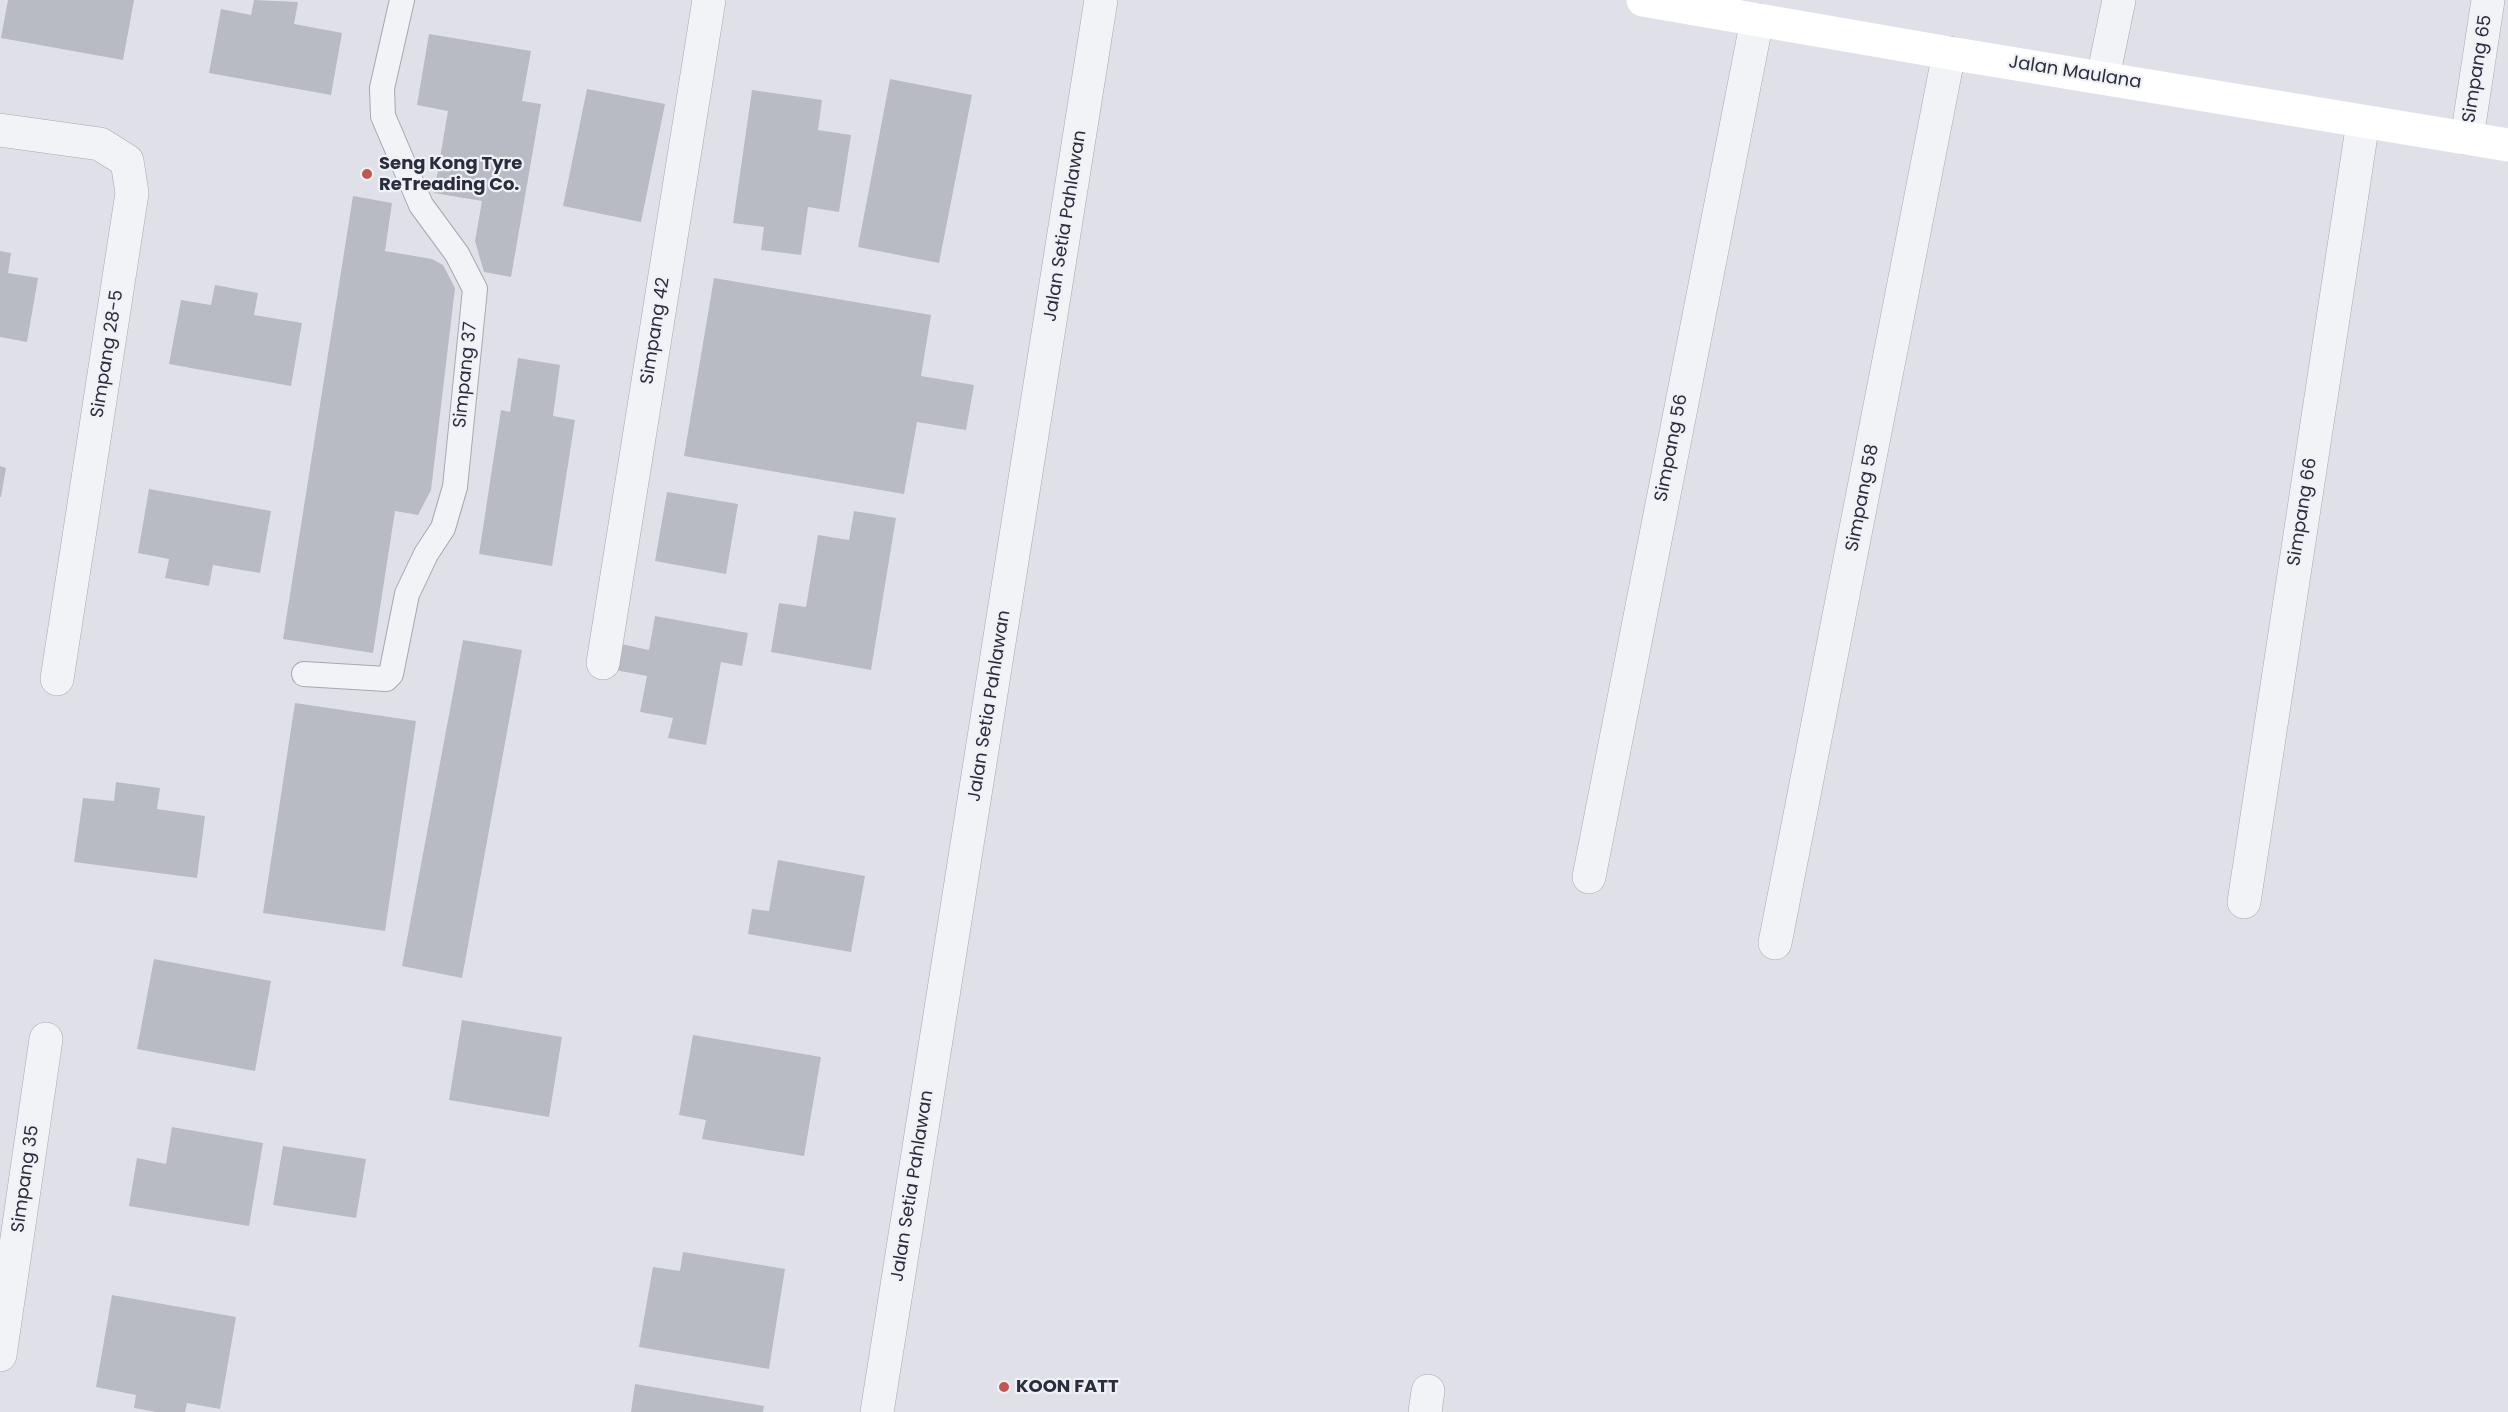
<!DOCTYPE html>
<html>
<head>
<meta charset="utf-8">
<style>
  body { margin:0 }
  canvas { display:block; background:#e0e1e8 }
</style>
</head>
<body>
<canvas width="2508" height="1412"></canvas>
<script>
const g = document.querySelector('canvas').getContext('2d');
g.lineJoin = 'round';
function fillPath(path, color) {
  g.fillStyle = color;
  g.fill(path, 'evenodd');
}
function toPath(rows) {
  const path = new Path2D();
  for (const r of rows) {
    path.moveTo(r[0], r[1]);
    for (let i = 2; i < r.length; i += 2) path.lineTo(r[i], r[i + 1]);
  }
  return path;
}
function strokePath(path, color, width, dash) {
  g.strokeStyle = color;
  g.lineWidth = width;
  g.lineCap = dash ? 'butt' : 'round';
  g.setLineDash(dash || []);
  g.stroke(path);
}
function label(font, color, halo, rows, align = 'center') {
  g.font = font + ' Poppins,sans-serif';
  g.lineWidth = 4.5;
  g.setLineDash([]);
  g.textBaseline = 'middle';
  g.strokeStyle = halo;
  g.fillStyle = color;
  for (const [text, x, y, turn = 0] of rows) {
    g.save();
    g.translate(x, y);
    g.rotate((+turn || 0) * Math.PI / 180);
    g.textAlign = isNaN(turn) ? turn : align;
    if (halo) g.strokeText(text, 0, 0);
    g.fillText(text, 0, 0);
    g.restore();
  }
}
const building = toPath([
  [8,0,134,0,123,60,1,38],
  [254,0,298,2,294,24,342,33,331,95,209,73,221,9,251,15],
  [429,34,531,51,522,101,541,104,511,277,484,272,475,241,482,201,434,193,448,111,417,105],
  [890,79,972,95,939,263,858,247],
  [587,89,665,104,641,222,563,206],
  [752,90,822,100,818,130,851,135,839,212,808,207,801,255,761,250,764,227,733,223],
  [353,196,392,203,385,251,432,259,443,265,455,288,431,490,418,515,395,511,373,653,283,639],
  [0,251,11,253,8,273,38,278,27,342,0,337],
  [714,278,931,315,921,376,974,385,966,430,917,422,904,494,684,456],
  [215,285,258,293,254,315,302,323,291,386,169,364,181,300,211,305],
  [518,358,560,365,553,416,575,420,552,566,479,554,501,410,510,412],
  [0,466,6,468,1,497,0,497],
  [149,489,271,511,260,573,213,565,209,586,165,578,169,559,138,553],
  [667,492,738,504,726,574,655,561],
  [854,511,896,518,871,670,771,652,779,603,806,607,818,535,849,540],
  [655,616,748,633,742,666,721,662,706,745,668,738,673,718,640,712,647,676,615,670,621,644,649,650],
  [463,640,522,650,462,978,402,966],
  [295,703,416,721,385,931,263,913],
  [116,782,160,788,157,809,205,816,197,878,74,862,83,798,114,801],
  [778,860,865,876,851,952,748,934,752,909,769,911],
  [154,959,271,981,255,1071,137,1049],
  [462,1020,562,1037,549,1117,449,1100],
  [693,1035,821,1057,804,1156,702,1139,706,1120,679,1115],
  [172,1127,263,1143,249,1226,129,1206,137,1158,166,1164],
  [283,1146,366,1159,356,1218,273,1205],
  [683,1252,785,1269,769,1369,639,1347,653,1267,680,1271],
  [112,1295,236,1317,220,1409,187,1403,185,1412,156,1412,134,1408,136,1395,96,1387],
  [635,1384,764,1406,763,1412,631,1412]
]);
const service = toPath([
  [304,674,386,679,391,674,407,594,426,554,443,528,455,487,475,289,457,254,421,205,383,116,382,88,402,0]
]);
const minor = toPath([
  [2103,77,2119,0],
  [0,130,100,144,127,161,132,193,57,679],
  [2467,138,2488,0],
  [603,663,709,0],
  [1589,877,1757,20],
  [2244,902,2363,122],
  [1775,943,1949,53],
  [0,1355,46,1039],
  [877,1412,1101,0],
  [1425,1412,1428,1391]
]);
const secondary = toPath([
  [1643,0,1949,53,2508,145]
]);
const markers = [
  [367,174,6,"#c15750"],
  [1004,1387,6,"#c15750"]
];
const streetNames = [
  ["Simpang 65",2478,69,-81],
  ["Jalan Maulana",2075,73,9],
  ["Jalan Setia Pahlawan",1066,226,-81],
  ["Simpang 42",656,331,-81],
  ["Simpang 28-5",108,354,-81],
  ["Simpang 37",466,375,-84],
  ["Simpang 56",1672,448,-79],
  ["Simpang 58",1863,498,-79],
  ["Simpang 66",2303,512,-81],
  ["Jalan Setia Pahlawan",990,706,-81],
  ["Simpang 35",26,1179,-82],
  ["Jalan Setia Pahlawan",913,1186,-81]
];
const poiNames = [
  ["Seng Kong Tyre",379,164],
  ["ReTreading Co.",379,185],
  ["KOON FATT",1016,1387]
];
fillPath(building, '#b8bac4');
strokePath(service, '#a6a7b1', 26);
strokePath(minor, '#a6a7b1', 34);
strokePath(service, '#f2f3f6', 24);
strokePath(minor, '#f2f3f6', 33);
strokePath(secondary, '#fff', 33);
for (const [x, y, r, color] of markers) {
  const dot = new Path2D();
  dot.arc(x, y, r, 0, 2 * Math.PI);
  g.fillStyle = color;
  g.fill(dot);
  strokePath(dot, '#eff1f5', 2);
}
label('18px', '#2a2d3d', '#eff1f5', streetNames);
label('bold 18px', '#2a2d3d', '#eff1f5', poiNames, 'left');
</script>
</body>
</html>
